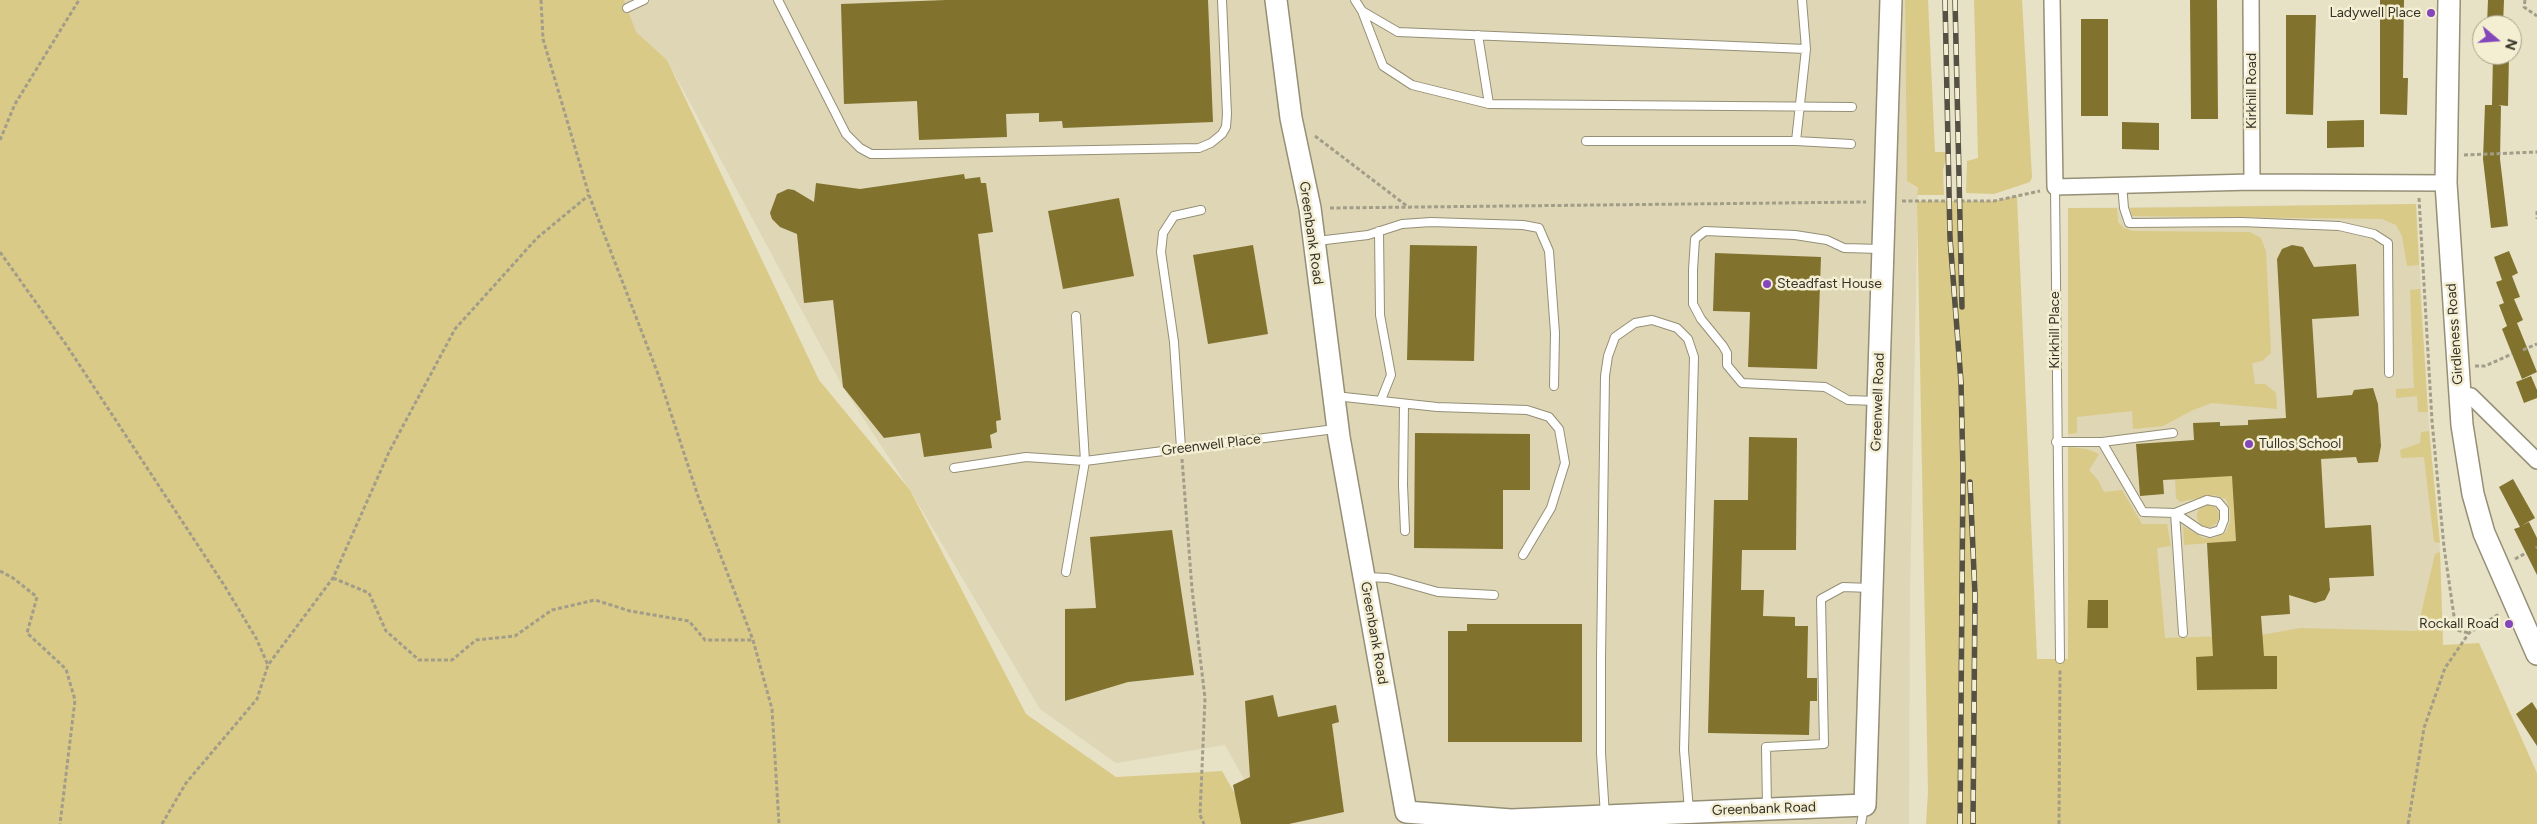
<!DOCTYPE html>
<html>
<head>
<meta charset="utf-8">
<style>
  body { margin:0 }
  #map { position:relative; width:2537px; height:824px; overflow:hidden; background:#e7e1c6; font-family:Figtree,sans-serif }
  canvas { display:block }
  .north { position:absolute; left:2472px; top:15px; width:50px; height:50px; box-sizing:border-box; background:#f4eed3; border:1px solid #a8a38f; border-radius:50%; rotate:108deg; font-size:14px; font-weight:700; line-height:20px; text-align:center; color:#353228 }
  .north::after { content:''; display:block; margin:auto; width:18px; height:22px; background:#8346bb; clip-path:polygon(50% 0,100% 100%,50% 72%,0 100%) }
</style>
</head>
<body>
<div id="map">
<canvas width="2537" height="824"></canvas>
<div class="north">N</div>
</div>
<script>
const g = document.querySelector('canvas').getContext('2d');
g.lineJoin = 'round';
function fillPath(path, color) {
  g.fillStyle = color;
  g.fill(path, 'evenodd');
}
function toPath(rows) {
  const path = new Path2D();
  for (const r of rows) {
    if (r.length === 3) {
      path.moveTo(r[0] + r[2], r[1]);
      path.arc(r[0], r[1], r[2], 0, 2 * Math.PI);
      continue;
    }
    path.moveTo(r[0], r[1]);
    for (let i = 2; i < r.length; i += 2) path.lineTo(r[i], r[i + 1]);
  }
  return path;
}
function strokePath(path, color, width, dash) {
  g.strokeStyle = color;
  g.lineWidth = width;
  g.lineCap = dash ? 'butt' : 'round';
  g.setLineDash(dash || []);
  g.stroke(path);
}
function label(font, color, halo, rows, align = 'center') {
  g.font = font + ' Figtree,sans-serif';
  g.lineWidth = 5;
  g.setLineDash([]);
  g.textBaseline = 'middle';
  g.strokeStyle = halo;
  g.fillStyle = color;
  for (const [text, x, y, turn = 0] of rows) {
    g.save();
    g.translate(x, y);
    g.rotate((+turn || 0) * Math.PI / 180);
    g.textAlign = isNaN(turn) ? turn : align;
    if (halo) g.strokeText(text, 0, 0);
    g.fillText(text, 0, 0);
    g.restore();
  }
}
const built = toPath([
  [624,0,1905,0,1907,181,1918,189,1910,591,1909,824,1269,824,1225,745,1116,763,1040,709,910,490,843,387,667,60,635,32],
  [2416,204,2428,412,2440,552,2443,645,2277,656,2277,689,2197,690,2196,657,2068,659,2068,208]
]);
const green = toPath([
  [0,0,624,0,636,32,667,60,819,380,910,490,1026,714,1116,777,1222,771,1252,824,0,824],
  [1905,0,1928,0,1935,152,1948,152,1943,170,1944,195,1917,195,1918,188,1907,181],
  [1974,0,2022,0,2032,177,2030,182,1994,194,1966,193,1967,161,1978,158],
  [2017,196,2037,659,2068,659,2068,447,2087,449,2099,454,2089,470,2098,480,2104,492,2122,490,2142,524,2167,524,2171,546,2157,548,2165,638,2261,635,2300,628,2417,631,2435,554,2440,552,2443,645,2479,643,2537,773,2537,824,1926,824,1928,792,1917,201,1994,201],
  [2277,656,2277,689,2197,690,2197,657],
  [2416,204,2419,265,2407,266,2402,236,2396,225,2382,219,2132,216,2130,208],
  [2068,208,2117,208,2118,222,2124,228,2133,231,2250,232,2261,238,2266,252,2271,353,2262,361,2252,363,2255,384,2265,384,2276,393,2277,409,2212,403,2193,410,2163,426,2133,429,2132,411,2077,417,2077,433,2068,434],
  [2420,289,2428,412,2418,412,2417,396,2396,398,2396,389,2414,388,2410,290],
  [2429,431,2440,543,2434,542,2424,457,2401,458,2400,450,2420,443,2421,432],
  [2291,472,2236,541,2184,545,2183,526,2203,538,2215,538,2226,532,2230,522,2230,510,2226,499,2214,495,2180,502,2176,498,2175,479],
  [2208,516,11]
]);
const building = toPath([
  [946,0,1208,0,1213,122,1063,128,1062,121,1039,122,1039,113,1006,114,1007,137,919,140,917,101,844,104,841,4],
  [2190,0,2217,0,2218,119,2191,119],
  [2380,0,2404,0,2403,78,2408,78,2407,115,2380,114],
  [2488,0,2504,0,2503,25,2487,25],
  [2286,15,2316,15,2313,115,2286,114],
  [2081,19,2108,19,2108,116,2081,116],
  [2493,55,2509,55,2508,106,2498,105,2501,106,2500,159,2508,226,2491,228,2483,159,2485,105,2492,105],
  [2364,120,2364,147,2327,148,2327,121],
  [2122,122,2159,123,2159,150,2122,149],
  [964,174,965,179,980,177,981,183,986,183,993,232,978,234,1001,420,996,421,997,432,990,435,992,448,924,457,920,433,884,438,843,387,833,300,804,303,797,234,780,227,772,219,770,213,777,194,788,189,794,190,814,202,816,183,860,189],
  [1119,198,1134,276,1063,289,1048,211],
  [1253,245,1268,334,1208,344,1193,255],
  [1410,245,1477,246,1474,361,1407,360],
  [2292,245,2303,247,2314,267,2356,264,2359,316,2312,319,2317,398,2352,395,2354,390,2373,388,2378,404,2381,446,2378,462,2358,463,2356,457,2321,459,2325,528,2371,525,2374,576,2329,578,2330,590,2325,600,2315,603,2289,595,2290,614,2261,616,2264,656,2277,656,2277,689,2197,690,2196,657,2213,656,2207,543,2236,541,2232,476,2163,480,2164,494,2140,496,2136,444,2194,440,2193,423,2220,422,2220,426,2248,425,2248,420,2286,418,2277,259,2282,249],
  [2509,251,2518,273,2512,276,2520,297,2514,299,2523,320,2517,323,2537,372,2522,379,2502,329,2507,326,2499,305,2504,303,2496,282,2502,280,2494,257],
  [1715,253,1821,257,1817,369,1748,367,1750,312,1713,311],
  [2531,376,2537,390,2537,398,2524,403,2516,382],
  [1415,433,1530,434,1530,490,1503,490,1503,549,1414,548],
  [1749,437,1797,438,1796,550,1742,550,1741,590,1764,590,1763,616,1795,617,1795,626,1808,626,1807,678,1817,678,1817,701,1810,701,1809,735,1708,733,1714,500,1748,500],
  [2513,479,2535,518,2521,526,2529,522,2537,538,2537,575,2514,529,2520,527,2499,487],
  [1172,530,1194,675,1128,682,1065,701,1065,609,1096,608,1090,537],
  [2088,600,2108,600,2108,628,2087,628],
  [1467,624,1582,624,1582,742,1448,742,1448,631,1467,631],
  [1273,695,1278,717,1336,705,1339,722,1332,724,1344,812,1289,824,1241,824,1233,785,1250,777,1245,701],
  [2532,702,2537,710,2537,746,2516,714]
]);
const path = toPath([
  [541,0,543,39,589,195,658,374,699,499,753,640,772,709,779,824],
  [2525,0,2524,7,2537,16],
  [1315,136,1407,206],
  [0,140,15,104,79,0],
  [2464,155,2537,152],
  [2419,198,2432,421,2444,547,2456,630,2469,633],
  [1902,201,1994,201,2040,191],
  [1330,208,1866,202],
  [2537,211,2537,219],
  [0,252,67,346,224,585,256,638,268,665],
  [2523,350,2537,344],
  [2475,366,2485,366,2512,354],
  [1182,459,1192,589,1205,698,1200,815,1204,824],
  [2536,548,2537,547],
  [2515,559,2526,553],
  [0,571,13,578,37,597,27,633,66,669,75,700,60,824],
  [333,578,369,593,386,631,419,660,452,660,476,640,515,636,552,610,595,600,630,611,689,621,705,640,753,640],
  [162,824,186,783,257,699,268,665,333,578,389,452,455,329,537,238,589,195],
  [2059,824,2060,670],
  [2408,824,2424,728,2445,668,2469,633,2499,614]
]);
const lane = toPath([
  [778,0,846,134,860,148,871,154,883,154,1199,148,1211,143,1222,134,1226,127,1227,114,1222,0],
  [1355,0,1362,11,1398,32,1806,49],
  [627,8,644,0],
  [1362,11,1383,66,1412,85,1489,104,1852,107],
  [1478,35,1489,104],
  [1586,141,1796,141,1851,144],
  [1796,141,1806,49,1802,0],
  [2122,184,2124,208,2129,223,2241,222,2339,226,2374,234,2388,243,2389,373],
  [2055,187,2060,659],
  [1379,231,1380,315,1391,375,1381,400],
  [1317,241,1368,235,1402,224,1431,222,1523,225,1539,228,1549,251,1555,333,1554,386],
  [1335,396,1437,407,1527,410,1549,417,1559,429,1565,463,1551,508,1523,555],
  [1876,401,1848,400,1825,387,1742,383,1727,365,1727,353,1723,346,1701,319,1693,304,1693,270,1695,239,1705,231,1795,235,1827,240,1844,248,1881,249],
  [1404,404,1403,485,1405,531],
  [2056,442,2102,442,2143,512,2175,513,2183,633],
  [2102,442,2173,433],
  [1181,448,1174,342,1161,252,1163,233,1174,216,1201,210],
  [954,468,1026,457,1085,461,1335,429],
  [2207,500,2218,502,2224,509,2224,520,2220,530,2210,533,2200,530,2175,513,2207,500],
  [1066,572,1085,461,1076,316],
  [1366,577,1388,578,1438,592,1494,595],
  [1767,807,1766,747,1824,744,1821,599,1843,587,1871,588],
  [1605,816,1601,753,1601,658,1605,376,1608,356,1615,337,1635,323,1652,320,1677,328,1688,339,1694,357,1684,750,1689,810],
  [1861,824,1864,807]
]);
const street = toPath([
  [2052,0,2055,187,2252,182,2446,183],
  [2251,0,2252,182],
  [2459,394,2471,396,2537,461]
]);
const secondary = toPath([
  [1276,0,1291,118,1310,208,1339,437,1406,812,1511,820,1865,805,1891,0],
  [2449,0,2446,183,2462,425,2473,494,2484,533,2537,654]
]);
const rail = toPath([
  [1945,0,1950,238,1961,382,1963,471,1960,824],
  [1955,0,1962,307],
  [1970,482,1975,595,1973,824]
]);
const markers = [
  [2431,13,5,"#8346bb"],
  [1767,284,5,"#8346bb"],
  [2249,444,5,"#8346bb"],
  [2509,624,5,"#8346bb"]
];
const poiNames = [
  ["Ladywell Place",2421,13],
  ["Steadfast House",1777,284,"left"],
  ["Tullos School",2259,444,"left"],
  ["Rockall Road",2499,624]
];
const streetNames = [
  ["Kirkhill Road",2252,91,-90],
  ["Greenbank Road",1311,233,82],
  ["Kirkhill Place",2055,330,-90],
  ["Girdleness Road",2455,334,-94],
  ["Greenwell Road",1878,402,-88],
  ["Greenwell Place",1211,445,-7],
  ["Greenbank Road",1374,633,80],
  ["Greenbank Road",1764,809,-2]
];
fillPath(built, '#ded6b5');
fillPath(green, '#daca87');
fillPath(building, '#81722e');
strokePath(lane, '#958f76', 10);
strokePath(street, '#958f76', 18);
strokePath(secondary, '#958f76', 24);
strokePath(path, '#a29d89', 3, [4, 2.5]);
strokePath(lane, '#fff', 8);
strokePath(street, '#fff', 15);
strokePath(secondary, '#fff', 21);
strokePath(rail, '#545043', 5.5);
strokePath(rail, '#f4eed3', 4, [11]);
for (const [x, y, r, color] of markers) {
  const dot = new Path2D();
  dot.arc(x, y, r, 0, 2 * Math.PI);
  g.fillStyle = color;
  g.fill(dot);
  strokePath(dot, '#f4eed3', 2);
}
label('14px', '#353228', '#f4eed3', poiNames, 'right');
label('14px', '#353228', '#f4eed3', streetNames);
</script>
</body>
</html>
